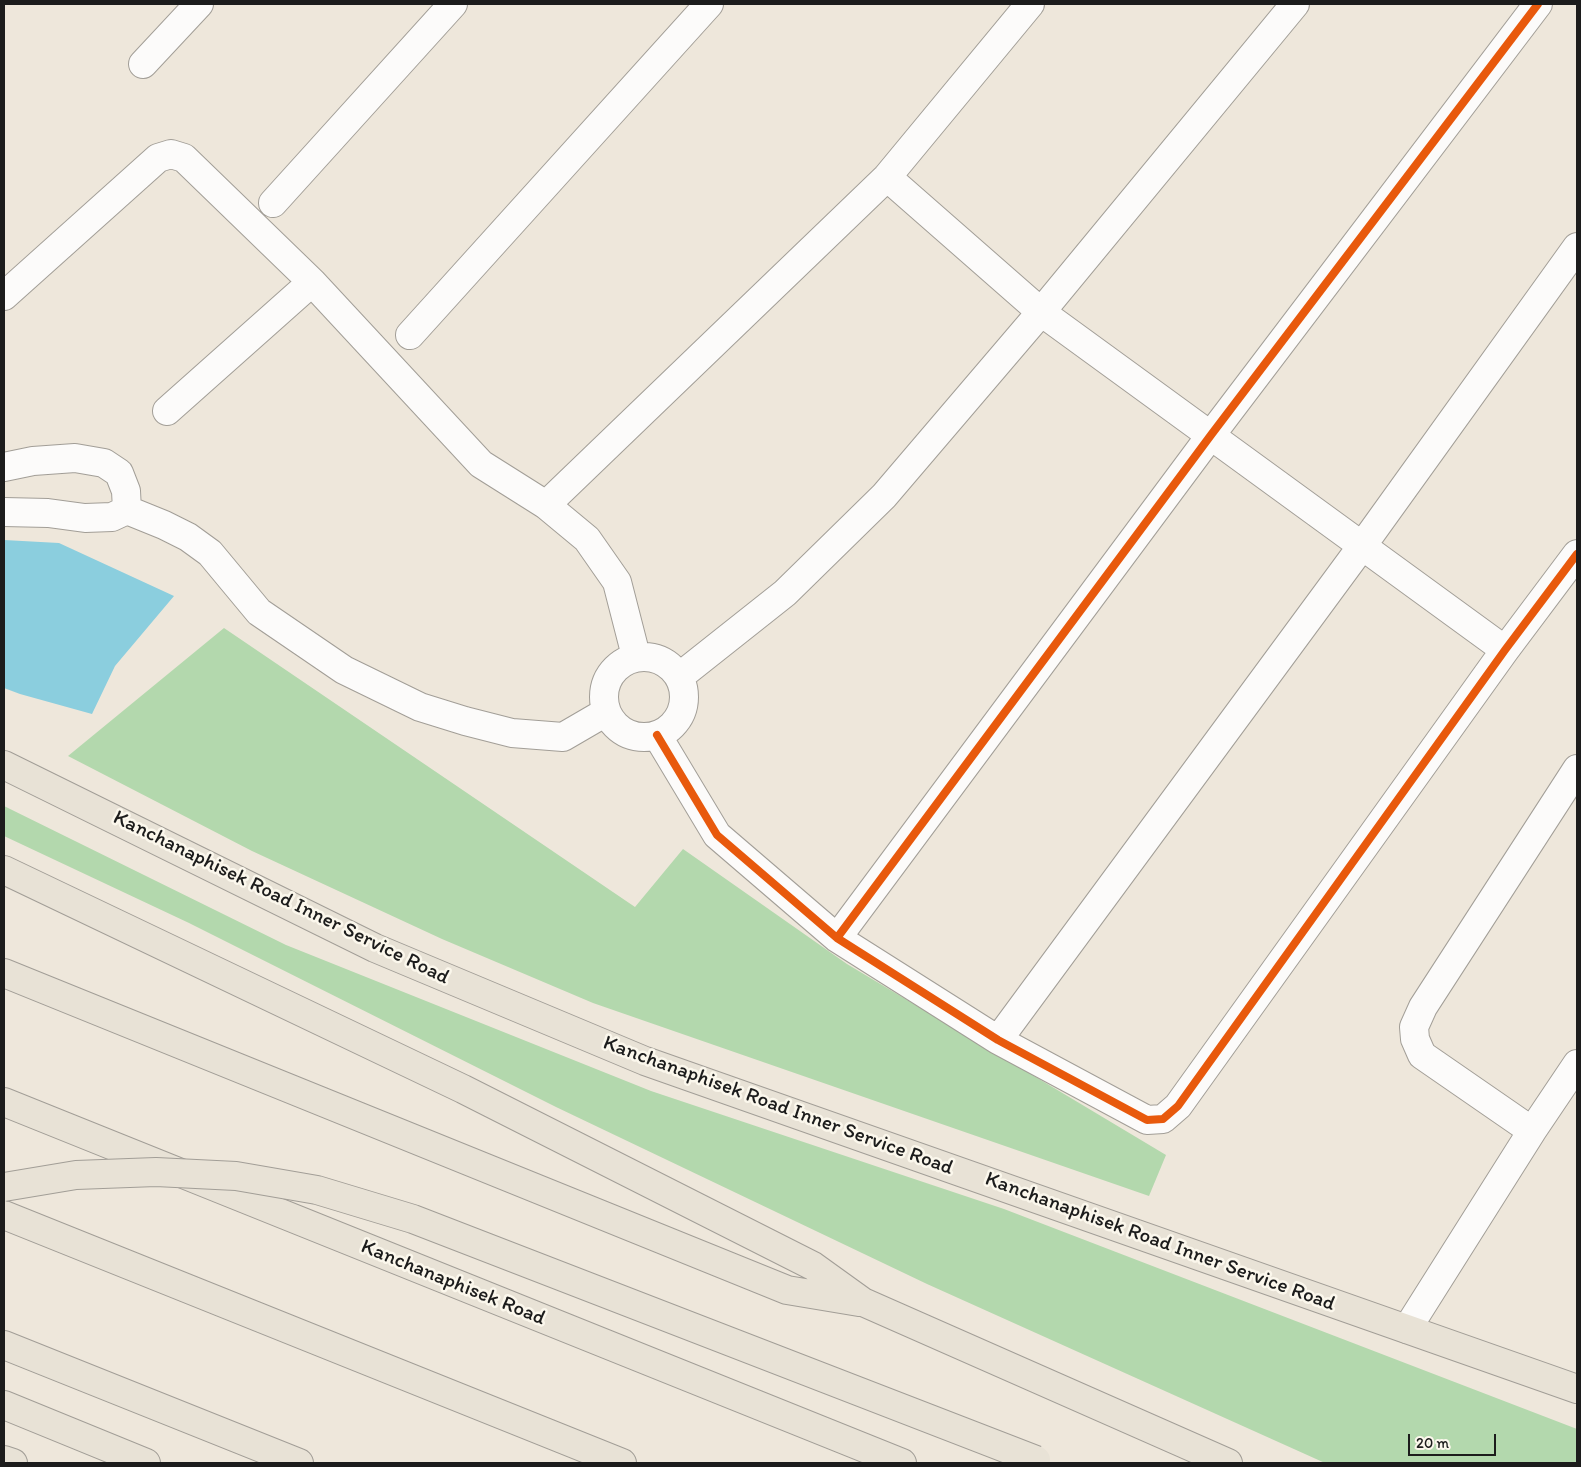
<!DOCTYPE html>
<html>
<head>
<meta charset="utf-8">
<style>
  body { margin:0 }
  #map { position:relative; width:1581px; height:1467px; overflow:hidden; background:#eee7db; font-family:Itim,sans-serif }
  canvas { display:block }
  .frame { position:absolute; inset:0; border:5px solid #1c1c1c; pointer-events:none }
  .scale { position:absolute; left:1408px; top:1434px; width:88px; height:22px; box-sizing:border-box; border:2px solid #1c1c1c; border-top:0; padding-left:6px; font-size:15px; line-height:18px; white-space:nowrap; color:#1c1c1c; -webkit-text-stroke:4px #fbf7ec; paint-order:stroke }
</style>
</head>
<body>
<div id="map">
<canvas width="1581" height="1467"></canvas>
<div class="frame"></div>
<div class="scale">20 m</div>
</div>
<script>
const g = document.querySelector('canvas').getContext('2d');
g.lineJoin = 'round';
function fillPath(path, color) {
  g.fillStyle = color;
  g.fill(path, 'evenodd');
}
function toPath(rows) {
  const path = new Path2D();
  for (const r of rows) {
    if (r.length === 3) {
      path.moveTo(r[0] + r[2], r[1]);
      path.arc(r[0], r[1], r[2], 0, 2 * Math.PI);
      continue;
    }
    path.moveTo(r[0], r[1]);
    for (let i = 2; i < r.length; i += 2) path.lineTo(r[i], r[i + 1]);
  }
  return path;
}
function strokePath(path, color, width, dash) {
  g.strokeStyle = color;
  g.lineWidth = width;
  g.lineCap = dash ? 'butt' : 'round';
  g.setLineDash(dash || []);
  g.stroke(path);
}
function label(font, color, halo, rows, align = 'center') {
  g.font = font + ' Itim,sans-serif';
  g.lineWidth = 5;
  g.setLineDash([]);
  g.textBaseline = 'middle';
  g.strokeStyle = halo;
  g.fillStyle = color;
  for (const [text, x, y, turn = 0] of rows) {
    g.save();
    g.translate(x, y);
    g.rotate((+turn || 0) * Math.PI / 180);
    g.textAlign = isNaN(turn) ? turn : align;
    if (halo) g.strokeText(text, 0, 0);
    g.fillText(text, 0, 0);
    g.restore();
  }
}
const green = toPath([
  [224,628,635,907,683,849,847,964,1166,1155,1149,1196,593,1003,442,939,252,851,68,756],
  [4,806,286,945,651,1091,1004,1209,1577,1429,1577,1463,1325,1463,927,1284,556,1107,189,923,4,836]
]);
const water = toPath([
  [4,540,59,543,174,596,115,666,92,714,20,694,4,688]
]);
const minor = toPath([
  [143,64,199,4],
  [887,177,1041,312,1505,650],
  [273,203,453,4],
  [4,296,158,158,171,154,184,158,312,282,481,464,546,505,587,539,617,582,636,656],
  [410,335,709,4],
  [167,411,312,282],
  [4,467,33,461,75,458,104,463,119,473,126,491,127,510],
  [546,505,887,177,1030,4],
  [4,512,48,513,85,518,112,517,127,510,164,525,188,537,210,553,259,612,344,670,420,707,465,721,512,733,563,737,606,712],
  [644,697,40],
  [679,677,785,593,884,496,1041,312,1295,4],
  [657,735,717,835,837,938,998,1040,1147,1120,1163,1119,1178,1106,1505,650,1577,554],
  [837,938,1211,435,1538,4],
  [998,1040,1362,546,1577,247],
  [1532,1131,1422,1055,1415,1039,1414,1027,1423,1007,1577,769],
  [1407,1329,1532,1131,1577,1064]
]);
const major = toPath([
  [4,765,375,948,645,1061,1577,1389]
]);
const highway = toPath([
  [4,870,463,1089,813,1266,863,1302,1228,1463],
  [4,973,787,1290,859,1302],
  [4,1102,902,1463],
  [4,1215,622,1463],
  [4,1345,299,1463],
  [4,1405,146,1463],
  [4,1460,13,1463]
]);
const highwayBridge = toPath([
  [4,1187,76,1175,156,1172,236,1176,317,1190,413,1219,1036,1460]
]);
const cycleway = toPath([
  [657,735,717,835,837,938,998,1040,1147,1120,1163,1119,1178,1106,1505,650,1577,554],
  [837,938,1211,435,1538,4]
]);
const streetNames = [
  ["Kanchanaphisek Road Inner Service Road",281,898,26],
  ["Kanchanaphisek Road Inner Service Road",778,1106,20],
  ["Kanchanaphisek Road Inner Service Road",1160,1242,20],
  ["Kanchanaphisek Road",453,1283,22]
];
fillPath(green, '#b3d8ad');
fillPath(water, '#8bcede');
strokePath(minor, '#a29e97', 30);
strokePath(major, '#a29e97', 30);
strokePath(highway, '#a29e97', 30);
strokePath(minor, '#fcfbfa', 28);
strokePath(major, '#e8e2d6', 28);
strokePath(highway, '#e8e2d6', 28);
strokePath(highwayBridge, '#a29e97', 30, []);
strokePath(highwayBridge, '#e8e2d6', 28);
strokePath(cycleway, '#e8590c', 8);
label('21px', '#1c1c1c', '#fbf7ec', streetNames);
</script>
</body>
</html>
